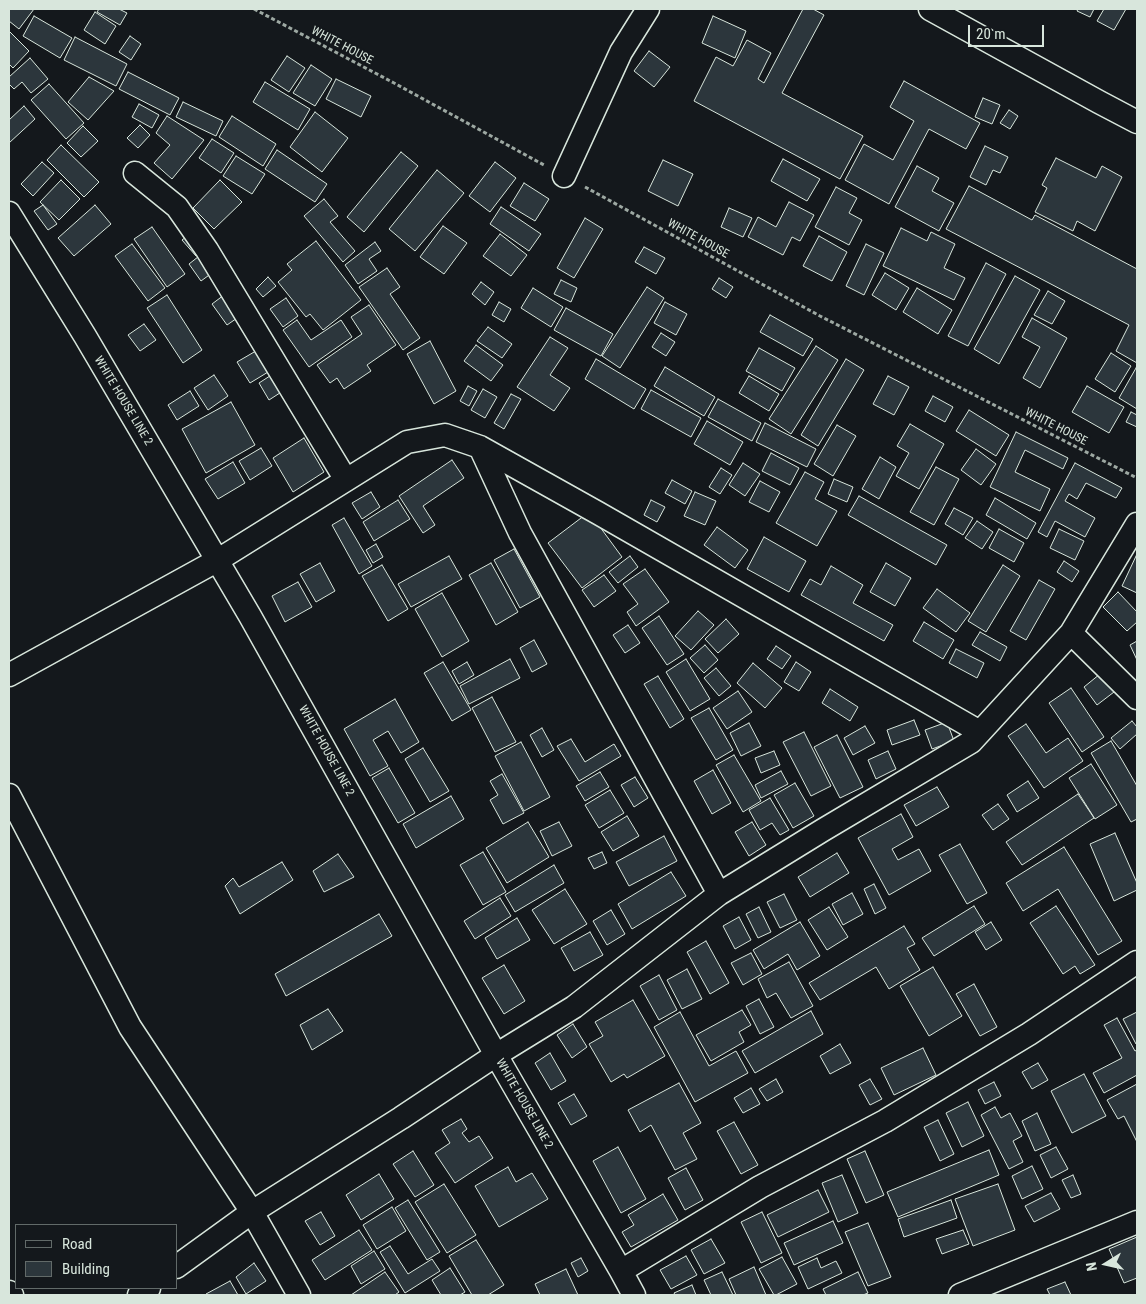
<!DOCTYPE html>
<html>
<head>
<meta charset="utf-8">
<style>
  body { margin:0 }
  #map { position:relative; width:1146px; height:1304px; overflow:hidden; background:#14181c; font-family:"Roboto Condensed",sans-serif }
  canvas { display:block }
  .frame { position:absolute; inset:0; border:10px solid #d8e6dc; pointer-events:none }
  .legend { position:absolute; left:15px; top:1224px; width:162px; height:65px; box-sizing:border-box; background:#14181c; border:1px solid #626a69; margin:0; padding:6px 9px; list-style:none; font-size:15px; color:#d8e6dc }
  .legend li { display:flex; align-items:center; gap:10px; height:25px }
  .legend b { width:25px; border:1px solid #626a69 }
  .north { position:absolute; left:1081px; top:1239px; width:50px; height:50px; -webkit-text-stroke:4px #14181c; paint-order:stroke; rotate:260deg; font-size:14px; font-weight:700; line-height:20px; text-align:center; color:#d8e6dc }
  .north::after { content:''; display:block; margin:auto; width:18px; height:22px; background:#d8e6dc; clip-path:polygon(50% 0,100% 100%,50% 72%,0 100%) }
  .scale { position:absolute; left:968px; top:25px; width:76px; height:22px; box-sizing:border-box; border:2px solid #d8e6dc; border-top:0; padding-left:6px; font-size:15px; line-height:18px; white-space:nowrap; color:#d8e6dc; -webkit-text-stroke:4px #14181c; paint-order:stroke }
</style>
</head>
<body>
<div id="map">
<canvas width="1146" height="1304"></canvas>
<div class="frame"></div>
<ul class="legend">
<li><b style="height:6px;background:#14181c"></b>Road</li>
<li><b style="height:14px;background:#2c363c"></b>Building</li>
</ul>
<div class="north">N</div>
<div class="scale">20 m</div>
</div>
<script>
const g = document.querySelector('canvas').getContext('2d');
g.lineJoin = 'round';
function fillPath(path, color) {
  g.fillStyle = color;
  g.fill(path, 'evenodd');
}
function toPath(rows) {
  const path = new Path2D();
  for (const r of rows) {
    path.moveTo(r[0], r[1]);
    for (let i = 2; i < r.length; i += 2) path.lineTo(r[i], r[i + 1]);
  }
  return path;
}
function strokePath(path, color, width, dash) {
  g.strokeStyle = color;
  g.lineWidth = width;
  g.lineCap = dash ? 'butt' : 'round';
  g.setLineDash(dash || []);
  g.stroke(path);
}
function label(font, color, halo, rows, align = 'center') {
  g.font = font + ' "Roboto Condensed",sans-serif';
  g.lineWidth = 4;
  g.setLineDash([]);
  g.textBaseline = 'middle';
  g.strokeStyle = halo;
  g.fillStyle = color;
  for (const [text, x, y, turn = 0] of rows) {
    g.save();
    g.translate(x, y);
    g.rotate((+turn || 0) * Math.PI / 180);
    g.textAlign = isNaN(turn) ? turn : align;
    if (halo) g.strokeText(text, 0, 0);
    g.fillText(text, 0, 0);
    g.restore();
  }
}
const building = toPath([
  [9,9,34,9,19,29,9,21,9,9],
  [99,9,119,9,127,13,120,25,97,12,99,9],
  [803,9,813,9,824,15,782,93,863,136,840,179,694,101,716,57,733,66,747,40,771,53,758,79,764,83,803,9],
  [1078,9,1094,9,1090,17,1077,11,1078,9],
  [1104,9,1126,9,1114,30,1097,21,1104,9],
  [95,12,116,26,105,44,84,30,95,12],
  [34,16,72,38,60,58,23,36,34,16],
  [713,16,746,31,735,58,702,43,713,16],
  [9,31,29,51,13,68,9,64,9,31],
  [130,36,141,44,131,60,119,52,130,36],
  [75,37,127,64,116,86,64,60,75,37],
  [649,51,670,67,654,87,634,71,649,51],
  [287,56,305,68,289,92,271,80,287,56],
  [30,58,48,79,31,93,22,82,14,89,9,84,9,77,30,58],
  [311,65,332,79,315,106,293,93,311,65],
  [128,72,179,98,170,115,119,89,128,72],
  [89,77,114,91,88,120,68,102,89,77],
  [336,79,371,96,361,117,326,99,336,79],
  [904,81,980,123,966,149,929,129,889,204,845,180,864,144,893,160,914,121,890,107,904,81],
  [265,82,310,109,298,130,253,102,265,82],
  [49,84,84,123,66,139,31,100,49,84],
  [983,98,1000,105,992,124,975,117,983,98],
  [183,102,223,121,216,136,176,117,183,102],
  [139,104,159,115,152,128,132,117,139,104],
  [24,106,35,119,9,143,9,120,24,106],
  [1009,110,1018,116,1010,129,1000,123,1009,110],
  [315,112,348,138,322,172,290,147,315,112],
  [167,116,204,140,172,179,154,163,170,145,156,133,167,116],
  [232,116,276,144,263,166,219,137,232,116],
  [140,125,150,135,138,148,127,138,140,125],
  [83,126,98,141,81,157,67,143,83,126],
  [212,139,234,153,221,173,199,158,212,139],
  [61,145,99,182,84,197,47,160,61,145],
  [985,146,1008,157,1000,173,993,170,986,185,970,177,985,146],
  [277,150,327,184,315,202,265,169,277,150],
  [401,152,418,166,364,232,347,217,401,152],
  [236,156,265,174,252,194,223,176,236,156],
  [1056,158,1096,178,1102,166,1122,177,1095,231,1077,221,1073,231,1035,212,1047,188,1042,185,1056,158],
  [783,159,820,179,807,201,771,181,783,159],
  [663,160,693,174,678,206,648,191,663,160],
  [42,162,54,173,33,196,21,184,42,162],
  [495,162,516,178,490,212,469,196,495,162],
  [917,166,939,178,932,191,954,203,939,231,895,207,917,166],
  [437,170,464,193,415,251,389,229,437,170],
  [61,180,80,199,59,220,40,202,61,180],
  [220,180,242,202,214,229,193,208,220,180],
  [524,183,549,199,535,221,510,206,524,183],
  [969,186,1032,220,1035,215,1137,269,1137,363,1116,351,1129,325,946,229,969,186],
  [836,187,857,198,849,213,862,220,849,245,815,227,836,187],
  [324,199,338,216,330,222,355,251,343,262,304,216,324,199],
  [789,202,814,215,800,241,792,237,783,255,748,237,758,217,776,227,789,202],
  [43,205,57,224,48,230,34,211,43,205],
  [95,205,111,224,74,256,58,238,95,205],
  [501,207,541,234,529,251,490,224,501,207],
  [729,208,752,218,743,237,721,227,729,208],
  [585,218,603,229,574,278,557,268,585,218],
  [443,226,467,243,444,274,420,257,443,226],
  [152,227,185,274,167,287,134,239,152,227],
  [901,228,927,241,931,232,955,244,944,268,965,278,954,300,883,266,901,228],
  [190,234,203,250,196,256,182,240,190,234],
  [500,234,527,255,511,276,483,256,500,234],
  [819,236,847,252,832,281,803,266,819,236],
  [316,241,361,300,323,330,310,314,306,317,278,282,292,270,287,264,316,241],
  [375,242,381,251,369,259,377,271,358,284,345,265,375,242],
  [132,244,165,288,148,301,115,256,132,244],
  [866,244,884,253,864,295,846,286,866,244],
  [644,247,665,258,656,274,635,262,644,247],
  [203,253,216,270,201,281,189,264,203,253],
  [986,263,1006,274,968,346,948,336,986,263],
  [387,268,400,287,390,294,420,338,403,350,359,287,387,268],
  [885,273,909,288,896,310,872,295,885,273],
  [1015,276,1040,290,999,364,974,349,1015,276],
  [268,277,276,286,263,297,256,289,268,277],
  [719,278,733,287,726,298,712,289,719,278],
  [561,280,577,288,571,302,554,294,561,280],
  [481,282,494,292,485,305,472,294,481,282],
  [647,287,664,298,620,368,602,356,647,287],
  [533,288,563,307,551,327,521,308,533,288],
  [917,288,952,310,938,334,903,312,917,288],
  [1048,291,1065,301,1052,324,1034,315,1048,291],
  [228,292,243,314,227,325,212,304,228,292],
  [167,295,202,350,183,363,147,308,167,295],
  [286,298,298,316,283,327,270,309,286,298],
  [499,302,511,309,504,322,492,315,499,302],
  [665,302,687,314,676,335,654,323,665,302],
  [369,305,396,345,367,365,371,371,344,389,337,378,330,383,317,365,362,334,351,317,369,305],
  [566,308,613,334,601,356,554,330,566,308],
  [770,315,813,339,803,356,760,332,770,315],
  [1032,318,1067,338,1040,388,1023,378,1040,347,1022,337,1032,318],
  [297,320,311,340,341,320,352,337,309,367,283,330,297,320],
  [144,324,156,340,140,351,128,335,144,324],
  [488,327,512,344,502,358,477,341,488,327],
  [661,333,675,342,666,356,652,347,661,333],
  [550,337,568,348,550,375,570,388,554,411,517,387,550,337],
  [430,341,456,391,434,404,407,354,430,341],
  [476,345,503,365,491,381,464,361,476,345],
  [816,346,838,360,791,434,769,419,816,346],
  [261,348,273,369,250,383,237,362,261,348],
  [759,348,795,368,782,391,746,371,759,348],
  [1111,353,1131,366,1115,392,1095,379,1111,353],
  [596,359,646,389,634,409,585,379,596,359],
  [846,359,864,370,818,446,801,435,846,359],
  [665,367,715,397,704,416,654,386,665,367],
  [1136,368,1137,369,1137,409,1119,398,1136,368],
  [276,372,286,389,269,400,259,383,276,372],
  [214,375,228,396,208,410,194,388,214,375],
  [749,376,779,394,769,411,739,393,749,376],
  [888,376,909,387,894,415,873,404,888,376],
  [468,386,477,391,469,406,460,401,468,386],
  [1087,386,1124,407,1109,433,1072,412,1087,386],
  [483,389,497,397,485,418,471,410,483,389],
  [651,390,701,418,691,437,641,409,651,390],
  [190,391,199,406,177,420,168,405,190,391],
  [511,394,521,399,504,429,494,423,511,394],
  [933,396,953,407,945,422,925,411,933,396],
  [718,399,761,423,752,441,708,417,718,399],
  [231,402,255,445,206,473,182,429,231,402],
  [969,410,1009,435,996,456,956,431,969,410],
  [1131,412,1137,415,1137,427,1126,422,1131,412],
  [707,421,743,442,730,465,694,444,707,421],
  [765,423,816,449,807,467,756,442,765,423],
  [910,424,944,444,919,489,896,476,909,453,897,446,910,424],
  [837,425,856,436,833,476,814,464,837,425],
  [1016,432,1068,458,1063,469,1025,450,1015,472,1050,489,1040,511,990,487,1016,432],
  [304,438,324,472,293,492,273,458,304,438],
  [261,448,272,466,250,480,239,461,261,448],
  [976,449,996,464,981,485,961,470,976,449],
  [771,453,799,468,790,485,762,471,771,453],
  [880,457,896,467,879,499,862,489,880,457],
  [452,460,464,478,423,506,435,525,423,533,399,496,452,460],
  [233,462,245,483,218,499,205,479,233,462],
  [743,463,760,474,745,496,729,485,743,463],
  [1075,463,1122,488,1116,498,1086,483,1077,499,1069,494,1065,501,1095,518,1085,537,1055,521,1047,537,1038,532,1075,463],
  [936,467,959,479,934,525,910,512,936,467],
  [721,468,732,475,720,494,709,487,721,468],
  [805,472,824,482,815,499,837,511,817,546,776,523,805,472],
  [834,479,853,487,847,502,828,494,834,479],
  [672,480,692,491,685,504,665,493,672,480],
  [760,481,780,492,769,512,749,502,760,481],
  [371,492,380,507,362,519,352,503,371,492],
  [695,492,716,501,705,525,684,516,695,492],
  [859,496,947,545,936,565,848,515,859,496],
  [995,498,1036,523,1027,539,986,515,995,498],
  [398,500,410,519,374,541,363,522,398,500],
  [651,500,665,507,657,522,644,515,651,500],
  [954,508,973,518,963,535,945,524,954,508],
  [589,512,622,557,582,588,548,543,589,512],
  [344,518,372,566,359,574,332,525,344,518],
  [977,521,993,532,982,549,965,538,977,521],
  [717,527,748,550,735,568,704,545,717,527],
  [999,529,1024,543,1014,562,989,548,999,529],
  [1059,529,1084,541,1075,560,1050,548,1059,529],
  [764,537,806,561,789,592,747,569,764,537],
  [376,544,383,557,373,563,366,550,376,544],
  [514,549,540,597,520,608,494,560,514,549],
  [1137,554,1137,593,1122,586,1137,554],
  [449,556,462,579,411,607,398,584,449,556],
  [630,556,638,567,618,583,609,572,630,556],
  [1064,561,1079,571,1072,582,1057,572,1064,561],
  [320,563,335,591,316,602,300,574,320,563],
  [491,563,518,612,496,625,469,575,491,563],
  [886,563,911,578,895,606,870,592,886,563],
  [382,565,408,609,388,621,362,576,382,565],
  [1003,565,1020,576,986,632,968,621,1003,565],
  [831,566,863,585,853,603,893,625,884,641,801,595,810,579,821,585,831,566],
  [645,569,669,602,636,626,627,612,638,604,623,584,645,569],
  [604,575,616,591,594,607,582,590,604,575],
  [1039,580,1055,589,1026,640,1010,631,1039,580],
  [298,582,312,607,285,622,272,596,298,582],
  [937,589,970,613,956,632,923,608,937,589],
  [1118,592,1137,612,1137,622,1127,631,1103,607,1118,592],
  [442,593,469,641,442,657,415,609,442,593],
  [698,611,714,625,691,650,675,636,698,611],
  [659,616,684,654,667,665,642,628,659,616],
  [726,619,739,634,718,653,705,639,726,619],
  [924,622,954,640,943,659,913,641,924,622],
  [628,625,640,643,625,653,613,635,628,625],
  [980,632,1007,647,1000,661,972,645,980,632],
  [534,640,547,664,532,672,520,648,534,640],
  [1137,641,1137,660,1130,645,1137,641],
  [705,645,718,660,704,673,690,658,705,645],
  [776,646,791,656,782,669,767,659,776,646],
  [956,649,984,663,977,678,949,663,956,649],
  [510,659,520,678,469,704,460,686,510,659],
  [686,659,710,699,690,711,666,672,686,659],
  [443,662,471,710,452,721,424,673,443,662],
  [467,662,474,675,459,684,452,671,467,662],
  [796,662,811,672,799,691,784,682,796,662],
  [753,663,782,688,765,708,737,683,753,663],
  [716,668,731,686,719,696,704,678,716,668],
  [1100,674,1114,692,1097,705,1084,687,1100,674],
  [658,676,684,719,670,728,644,684,658,676],
  [1071,688,1104,737,1082,752,1049,703,1071,688],
  [830,689,858,707,850,721,822,703,830,689],
  [738,691,752,712,727,729,713,708,738,691],
  [492,697,516,742,495,752,472,708,492,697],
  [395,699,419,742,401,753,388,731,373,740,388,766,370,776,344,729,395,699],
  [709,708,733,750,716,760,691,718,709,708],
  [914,720,920,735,892,745,887,730,914,720],
  [1132,721,1137,727,1137,734,1120,749,1111,738,1132,721],
  [947,722,954,741,932,749,925,730,947,722],
  [749,723,761,746,741,756,730,733,749,723],
  [1026,724,1046,753,1068,738,1083,761,1044,788,1008,736,1026,724],
  [865,726,875,743,853,755,844,738,865,726],
  [542,728,554,750,542,757,530,735,542,728],
  [804,732,831,786,811,796,783,742,804,732],
  [837,735,863,787,840,798,814,747,837,735],
  [571,739,585,762,614,744,621,756,579,781,557,746,571,739],
  [1111,741,1137,786,1137,819,1131,822,1091,753,1111,741],
  [521,742,550,797,524,811,495,756,521,742],
  [423,748,449,791,430,802,405,759,423,748],
  [774,751,780,765,761,773,755,758,774,751],
  [888,751,896,769,876,779,868,760,888,751],
  [734,755,761,801,743,812,716,765,734,755],
  [1091,764,1117,805,1095,819,1069,778,1091,764],
  [389,768,415,813,398,823,372,778,389,768],
  [713,770,731,803,712,814,694,781,713,770],
  [781,771,788,784,761,798,755,785,781,771],
  [600,772,609,787,585,801,576,786,600,772],
  [502,774,524,813,503,824,490,800,498,795,490,781,502,774],
  [635,777,648,798,634,807,621,785,635,777],
  [1028,781,1039,798,1017,812,1007,795,1028,781],
  [795,783,814,816,793,828,774,795,795,783],
  [937,787,949,807,916,826,904,805,937,787],
  [610,790,624,813,599,828,585,805,610,790],
  [1078,794,1094,818,1022,865,1006,842,1078,794],
  [451,796,464,819,416,848,403,824,451,796],
  [770,798,789,830,780,835,772,823,760,830,749,810,770,798],
  [998,804,1009,819,993,830,982,815,998,804],
  [901,814,913,837,892,849,898,860,919,849,931,871,889,895,858,838,901,814],
  [627,816,639,836,613,851,601,832,627,816],
  [528,822,549,857,507,883,486,848,528,822],
  [559,822,572,846,552,856,540,831,559,822],
  [752,822,766,845,749,856,735,832,752,822],
  [1115,833,1137,883,1137,890,1114,901,1090,844,1115,833],
  [664,836,677,861,629,886,616,862,664,836],
  [960,844,987,893,967,904,939,855,960,844],
  [1064,847,1122,941,1098,955,1058,889,1023,911,1006,883,1064,847],
  [483,852,506,892,483,905,460,865,483,852],
  [602,852,607,863,594,869,588,858,602,852],
  [837,853,849,873,810,897,798,877,837,853],
  [338,854,354,877,324,892,313,871,338,854],
  [282,862,293,880,240,914,225,886,233,878,239,887,282,862],
  [554,865,564,883,515,912,505,895,554,865],
  [671,872,686,896,632,929,618,904,671,872],
  [874,884,886,908,875,914,864,889,874,884],
  [565,889,587,924,554,944,532,910,565,889],
  [852,893,863,914,843,925,832,904,852,893],
  [784,894,797,920,780,928,767,902,784,894],
  [500,898,511,916,475,939,464,921,500,898],
  [974,906,985,924,934,956,922,938,974,906],
  [1056,906,1095,965,1080,974,1075,966,1063,974,1030,923,1056,906],
  [759,907,771,932,758,938,746,914,759,907],
  [829,907,848,937,827,950,808,920,829,907],
  [611,910,625,934,607,945,593,921,611,910],
  [379,914,392,936,286,996,275,974,379,914],
  [739,917,751,940,735,949,723,926,739,917],
  [517,918,530,940,497,959,485,938,517,918],
  [800,922,820,956,797,970,788,954,764,969,753,950,800,922],
  [991,922,1002,940,986,950,975,932,991,922],
  [904,926,915,944,907,948,920,970,889,989,876,967,820,1000,809,983,904,926],
  [590,932,603,955,574,971,561,948,590,932],
  [706,941,729,983,710,994,687,952,706,941],
  [751,953,762,974,743,985,731,963,751,953],
  [789,962,813,1006,791,1018,776,993,767,998,758,979,789,962],
  [504,965,525,1001,504,1014,482,978,504,965],
  [933,967,962,1016,929,1036,900,986,933,967],
  [687,969,702,999,682,1009,667,980,687,969],
  [659,975,677,1010,659,1020,640,986,659,975],
  [974,984,997,1027,980,1036,956,994,974,984],
  [759,999,774,1027,760,1034,746,1006,759,999],
  [633,1000,665,1056,627,1078,624,1074,611,1082,589,1044,603,1036,595,1022,633,1000],
  [328,1009,343,1031,312,1050,300,1025,328,1009],
  [742,1010,751,1025,739,1032,744,1042,711,1061,696,1035,742,1010],
  [811,1011,823,1034,755,1073,742,1051,811,1011],
  [680,1012,709,1066,736,1051,748,1073,695,1102,654,1027,680,1012],
  [1137,1012,1137,1043,1136,1044,1123,1019,1137,1012],
  [1117,1018,1135,1051,1137,1050,1137,1075,1104,1093,1093,1073,1122,1058,1104,1025,1117,1018],
  [573,1024,587,1047,572,1058,557,1035,573,1024],
  [840,1044,851,1063,830,1074,820,1056,840,1044],
  [923,1048,936,1075,894,1095,881,1068,923,1048],
  [550,1053,566,1081,551,1090,535,1063,550,1053],
  [1038,1063,1048,1080,1032,1089,1022,1072,1038,1063],
  [1084,1074,1106,1116,1072,1133,1051,1091,1084,1074],
  [776,1079,783,1092,767,1101,759,1089,776,1079],
  [870,1079,882,1099,870,1105,859,1085,870,1079],
  [994,1082,1001,1096,985,1104,978,1090,994,1082],
  [679,1083,701,1123,683,1133,697,1159,675,1170,651,1125,640,1132,628,1110,679,1083],
  [1137,1084,1137,1142,1124,1116,1118,1119,1107,1100,1137,1084],
  [751,1088,760,1104,743,1113,734,1098,751,1088],
  [574,1094,587,1116,571,1125,558,1103,574,1094],
  [968,1102,984,1136,962,1147,946,1113,968,1102],
  [995,1107,1001,1118,1010,1113,1022,1136,1013,1141,1023,1162,1009,1169,981,1115,995,1107],
  [1037,1113,1051,1144,1035,1151,1022,1121,1037,1113],
  [461,1119,467,1129,462,1133,469,1142,479,1136,493,1158,455,1183,435,1153,450,1143,442,1130,461,1119],
  [938,1120,954,1154,940,1161,924,1127,938,1120],
  [734,1122,758,1165,741,1174,717,1131,734,1122],
  [618,1147,646,1199,621,1213,593,1161,618,1147],
  [1056,1147,1068,1169,1051,1178,1040,1155,1056,1147],
  [989,1150,999,1175,898,1217,887,1192,989,1150],
  [413,1151,434,1185,415,1197,393,1164,413,1151],
  [865,1151,884,1195,866,1203,847,1159,865,1151],
  [1032,1166,1043,1189,1022,1199,1012,1176,1032,1166],
  [508,1167,516,1182,532,1173,548,1199,499,1227,475,1186,508,1167],
  [686,1168,703,1200,685,1210,668,1178,686,1168],
  [379,1174,394,1199,361,1220,346,1195,379,1174],
  [842,1175,858,1213,838,1222,822,1183,842,1175],
  [1073,1175,1081,1194,1071,1198,1062,1180,1073,1175],
  [444,1184,476,1235,447,1253,415,1202,444,1184],
  [998,1184,1015,1230,973,1246,955,1199,998,1184],
  [818,1190,829,1212,778,1237,767,1215,818,1190],
  [1051,1193,1060,1209,1034,1222,1025,1206,1051,1193],
  [663,1194,678,1220,631,1247,622,1232,634,1225,628,1215,663,1194],
  [408,1200,440,1252,427,1260,395,1208,408,1200],
  [951,1200,957,1218,904,1237,898,1219,951,1200],
  [392,1207,406,1231,377,1249,363,1225,392,1207],
  [321,1212,335,1236,320,1245,305,1221,321,1212],
  [762,1212,782,1253,761,1263,741,1222,762,1212],
  [833,1221,843,1243,794,1265,784,1243,833,1221],
  [868,1223,891,1277,868,1286,845,1232,868,1223],
  [359,1230,372,1250,325,1280,312,1260,359,1230],
  [963,1230,969,1244,942,1254,936,1239,963,1230],
  [1137,1237,1137,1278,1124,1283,1109,1249,1137,1237],
  [711,1239,725,1263,704,1274,691,1250,711,1239],
  [476,1240,504,1285,488,1295,472,1295,449,1256,476,1240],
  [390,1246,408,1274,432,1259,440,1271,405,1293,380,1252,390,1246],
  [374,1251,385,1269,361,1284,351,1266,374,1251],
  [686,1256,697,1275,671,1289,660,1270,686,1256],
  [782,1257,797,1284,776,1295,774,1295,759,1269,782,1257],
  [581,1258,588,1271,578,1277,571,1263,581,1258],
  [817,1258,821,1268,836,1261,842,1273,808,1289,798,1267,817,1258],
  [254,1263,266,1281,246,1294,236,1277,254,1263],
  [754,1267,766,1295,736,1295,729,1279,754,1267],
  [450,1268,465,1292,460,1295,441,1295,432,1280,450,1268],
  [566,1269,578,1295,540,1295,535,1284,566,1269],
  [385,1272,399,1292,395,1295,351,1295,385,1272],
  [722,1272,733,1295,711,1295,704,1280,722,1272],
  [858,1272,868,1293,863,1295,826,1295,823,1289,858,1272],
  [230,1281,238,1295,207,1295,206,1294,230,1281],
  [1065,1282,1071,1295,1050,1295,1047,1289,1065,1282],
  [692,1285,696,1295,675,1295,674,1293,692,1285]
]);
const path = toPath([
  [254,9,394,83,544,165],
  [585,187,820,316,1137,478]
]);
const street = toPath([
  [930,9,1099,102,1137,122],
  [135,173,177,207,207,250,346,480],
  [564,176,621,52,648,9],
  [9,213,85,336,250,616,496,1055,621,1271,634,1295],
  [480,447,520,533,719,894],
  [1071,633,1137,698],
  [9,675,218,560,407,442,445,435,480,447,598,513,980,732],
  [9,795,130,1027,252,1212,299,1295],
  [176,1267,252,1212,401,1118,496,1055,574,1007,719,894,823,830,971,742,1071,633,1137,524],
  [621,1271,760,1187,885,1121,1029,1034,1137,962],
  [9,1292,12,1295],
  [139,1295,149,1288],
  [960,1295,1137,1222]
]);
const streetNames = [
  ["WHITE HOUSE",342,46,28],
  ["WHITE HOUSE",698,239,29],
  ["WHITE HOUSE LINE 2",123,401,59],
  ["WHITE HOUSE",1056,427,27],
  ["WHITE HOUSE LINE 2",326,751,61],
  ["WHITE HOUSE LINE 2",524,1104,60]
];
fillPath(building, '#2c363c');
strokePath(building, '#d8e6dc', 1);
strokePath(street, '#d8e6dc', 25);
strokePath(path, '#9da8a2', 3, [4, 2.5]);
strokePath(street, '#14181c', 22);
label('12px', '#d8e6dc', '#14181c', streetNames);
</script>
</body>
</html>
